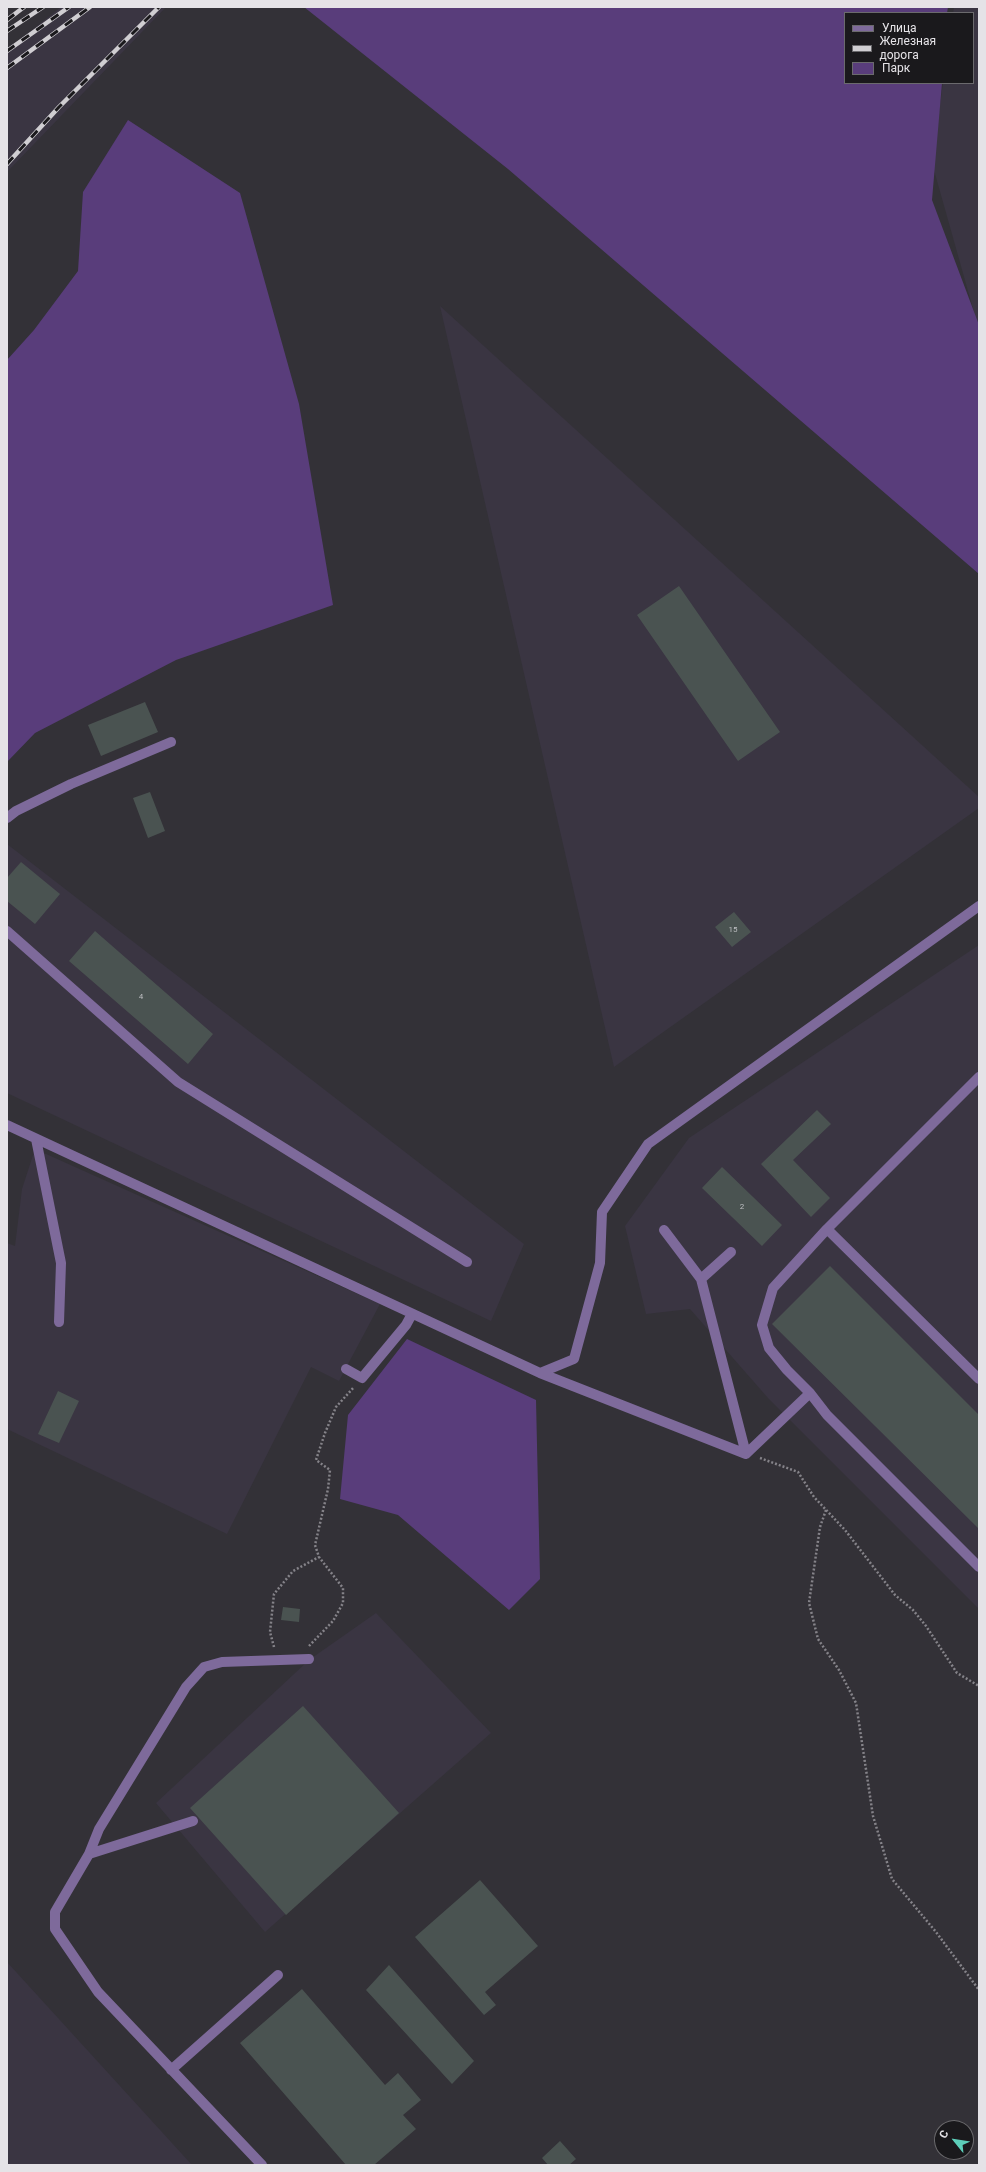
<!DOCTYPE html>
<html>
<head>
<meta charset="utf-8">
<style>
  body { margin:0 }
  #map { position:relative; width:986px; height:2172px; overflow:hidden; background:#333137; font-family:Roboto,sans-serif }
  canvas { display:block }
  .frame { position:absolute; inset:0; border:8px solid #e5e3e7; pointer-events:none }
  .legend { position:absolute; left:844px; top:12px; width:130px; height:72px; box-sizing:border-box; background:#1a191c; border:1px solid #6b6a6d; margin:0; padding:5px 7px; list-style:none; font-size:12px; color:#e5e3e7 }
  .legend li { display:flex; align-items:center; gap:8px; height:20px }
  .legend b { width:20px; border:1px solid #6b6a6d }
  .north { position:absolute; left:934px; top:2120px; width:40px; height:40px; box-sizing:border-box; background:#1a191c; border:1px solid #6b6a6d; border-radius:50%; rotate:300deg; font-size:11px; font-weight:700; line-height:16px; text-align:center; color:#e5e3e7 }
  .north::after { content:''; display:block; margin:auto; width:14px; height:18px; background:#5dceb9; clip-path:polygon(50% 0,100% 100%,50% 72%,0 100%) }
</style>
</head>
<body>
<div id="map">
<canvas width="986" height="2172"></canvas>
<div class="frame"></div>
<ul class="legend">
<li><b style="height:5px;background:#7e6a9b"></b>Улица</li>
<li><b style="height:5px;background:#d0ced2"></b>Железная дорога</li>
<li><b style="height:11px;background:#593d7b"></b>Парк</li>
</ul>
<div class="north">С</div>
</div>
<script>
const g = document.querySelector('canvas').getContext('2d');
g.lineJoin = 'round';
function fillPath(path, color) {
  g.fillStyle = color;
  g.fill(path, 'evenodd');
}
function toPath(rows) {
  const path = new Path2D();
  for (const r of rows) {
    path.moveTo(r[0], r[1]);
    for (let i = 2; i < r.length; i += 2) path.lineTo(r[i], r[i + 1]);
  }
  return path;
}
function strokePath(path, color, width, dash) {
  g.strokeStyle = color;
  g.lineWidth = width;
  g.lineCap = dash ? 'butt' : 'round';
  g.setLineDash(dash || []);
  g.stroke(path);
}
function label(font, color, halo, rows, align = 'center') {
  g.font = font + ' Roboto,sans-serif';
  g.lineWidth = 3;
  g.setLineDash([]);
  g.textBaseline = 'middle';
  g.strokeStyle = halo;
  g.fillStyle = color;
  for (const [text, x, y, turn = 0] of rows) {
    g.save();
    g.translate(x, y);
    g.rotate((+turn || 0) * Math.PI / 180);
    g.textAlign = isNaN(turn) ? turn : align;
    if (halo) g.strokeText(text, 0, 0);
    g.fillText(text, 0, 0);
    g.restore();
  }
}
const built = toPath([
  [61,7,166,7,7,172,7,50],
  [954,7,979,7,979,330,932,163,943,83,973,83,973,13,953,13],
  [440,306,979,797,979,808,614,1067],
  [7,844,524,1244,491,1321,7,1093],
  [979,945,979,1609,768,1398,690,1309,646,1314,625,1226,689,1138],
  [35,1149,380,1304,339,1381,311,1367,227,1534,7,1429,7,1243,15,1246,22,1189],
  [376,1613,491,1733,265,1932,156,1803,309,1660],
  [7,1962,192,2165,7,2165]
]);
const green = toPath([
  [304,7,948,7,947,13,845,13,845,83,942,83,932,200,979,325,979,574,508,169],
  [128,120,240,193,299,404,333,605,176,660,35,733,7,762,7,360,34,330,78,271,83,192],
  [407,1339,536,1400,540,1579,509,1610,398,1515,340,1499,348,1415]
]);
const building = toPath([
  [679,586,780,732,738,761,637,615],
  [145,702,158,732,101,756,88,725],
  [150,792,165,831,148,838,133,798],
  [21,862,60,894,35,924,7,901,7,878],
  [734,912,751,932,732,947,715,927],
  [95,931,213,1034,188,1064,69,961],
  [817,1110,831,1124,793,1160,830,1198,811,1217,761,1164],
  [722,1167,782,1225,762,1246,702,1188],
  [830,1266,979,1415,979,1529,772,1324],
  [58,1391,79,1401,59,1443,38,1434],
  [283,1607,300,1609,299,1622,281,1620],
  [303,1706,399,1813,286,1915,190,1808],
  [480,1880,538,1946,485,1992,496,2005,484,2015,415,1937],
  [389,1965,474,2061,452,2084,366,1990],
  [302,1989,385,2085,398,2073,421,2100,403,2115,416,2129,374,2165,346,2165,240,2043],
  [560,2141,576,2159,569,2165,548,2165,542,2158]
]);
const path = toPath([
  [760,1458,798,1472,814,1497,845,1530,895,1595,913,1610,926,1626,957,1673,979,1686],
  [826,1510,820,1527,809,1603,818,1639,839,1670,856,1703,873,1816,892,1879,936,1932,979,1990],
  [309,1646,333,1621,343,1603,343,1588,319,1557,315,1545,328,1489,330,1470,316,1460,325,1433,336,1407,354,1387],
  [274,1647,270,1632,274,1594,293,1571,319,1557]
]);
const minor = toPath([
  [7,818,16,811,71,784,171,742],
  [7,931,178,1082,467,1262],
  [7,1125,540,1373,574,1359,600,1263,602,1212,648,1144,979,906],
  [36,1139,61,1263,59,1322],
  [827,1229,979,1077],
  [664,1230,701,1279,746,1454],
  [701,1279,731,1252],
  [346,1369,362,1378,406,1325,412,1314],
  [540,1373,746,1454,810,1393,787,1370,769,1348,762,1325,773,1288,827,1229,979,1379],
  [810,1393,827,1415,979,1567],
  [193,1821,89,1854,55,1912,55,1929,98,1992,262,2165],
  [89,1854,99,1829,186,1687,204,1667,222,1662,309,1659],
  [171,2070,278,1975]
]);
const rail = toPath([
  [7,20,24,7],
  [7,31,43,7],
  [7,51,69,7],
  [7,68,90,7],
  [7,164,59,107,159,7]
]);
const numberNames = [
  ["15",733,930],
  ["4",141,997],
  ["2",742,1207]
];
fillPath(built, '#3a3542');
fillPath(green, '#593d7b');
fillPath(building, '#4a5351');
strokePath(path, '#858389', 2.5, [2, 2]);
strokePath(minor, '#7e6a9b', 10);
strokePath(rail, '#d0ced2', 4.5);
strokePath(rail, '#1a191c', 3, [9]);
label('8px', '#bebfc2', null, numberNames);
</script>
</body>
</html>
